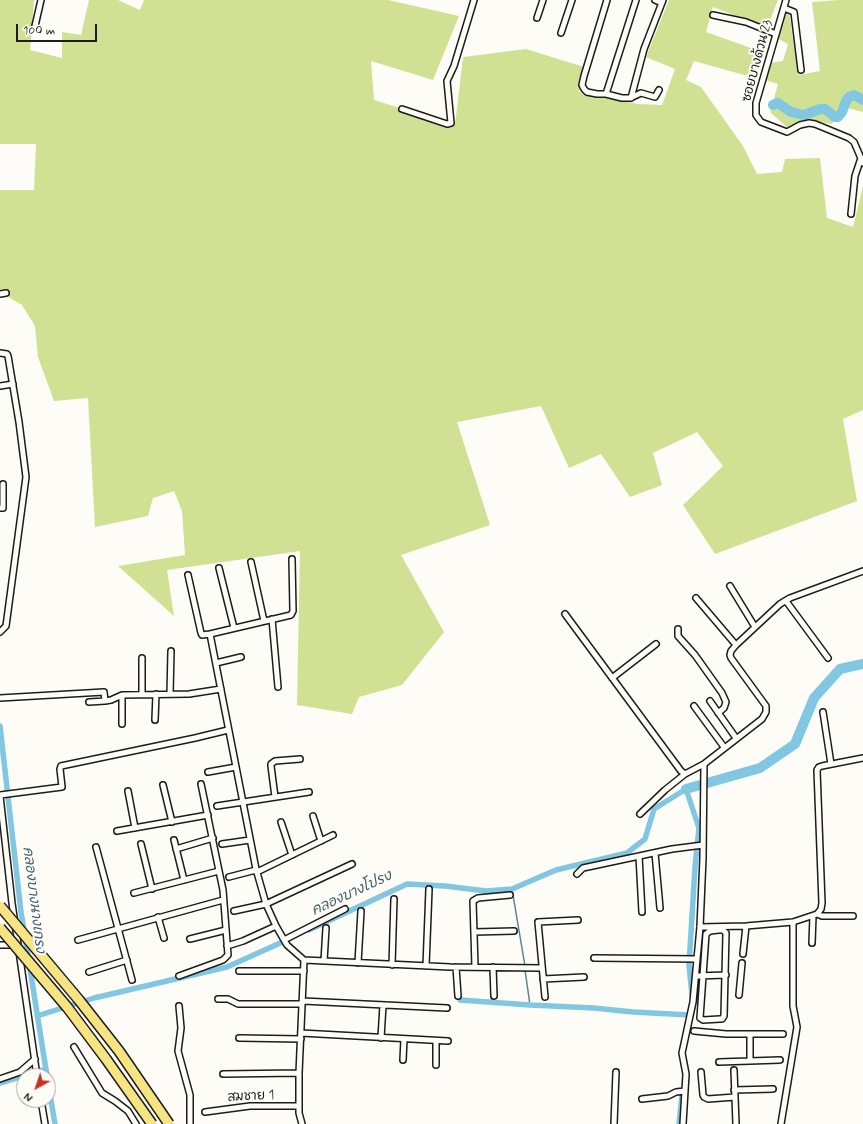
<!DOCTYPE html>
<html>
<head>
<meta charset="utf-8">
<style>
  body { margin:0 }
  #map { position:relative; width:863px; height:1124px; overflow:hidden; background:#fdfcf7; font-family:Mynerve,sans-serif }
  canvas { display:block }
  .north { position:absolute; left:16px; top:1068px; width:40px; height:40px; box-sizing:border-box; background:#fdfcf7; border:1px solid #a3a29f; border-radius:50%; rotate:220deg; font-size:11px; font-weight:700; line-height:16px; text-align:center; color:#1c1c1c }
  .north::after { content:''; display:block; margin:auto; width:14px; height:18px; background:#c8321e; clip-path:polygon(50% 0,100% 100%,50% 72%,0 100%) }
  .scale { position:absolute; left:16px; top:24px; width:81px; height:18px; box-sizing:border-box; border:2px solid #1c1c1c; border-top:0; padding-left:5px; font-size:12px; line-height:14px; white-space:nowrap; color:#1c1c1c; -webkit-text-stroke:3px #fdfcf7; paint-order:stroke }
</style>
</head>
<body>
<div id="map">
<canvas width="863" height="1124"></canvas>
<div class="north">N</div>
<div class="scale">100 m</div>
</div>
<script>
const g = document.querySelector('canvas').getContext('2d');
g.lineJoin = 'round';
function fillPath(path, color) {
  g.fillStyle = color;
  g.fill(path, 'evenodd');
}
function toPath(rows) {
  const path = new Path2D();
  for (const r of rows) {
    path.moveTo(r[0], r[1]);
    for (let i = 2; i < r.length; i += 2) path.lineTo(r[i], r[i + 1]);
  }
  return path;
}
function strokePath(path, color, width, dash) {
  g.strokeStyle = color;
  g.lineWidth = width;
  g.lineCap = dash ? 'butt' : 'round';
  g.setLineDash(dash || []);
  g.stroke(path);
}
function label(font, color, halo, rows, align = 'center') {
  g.font = font + ' Mynerve,"Playpen Sans Thai",sans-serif';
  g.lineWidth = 4;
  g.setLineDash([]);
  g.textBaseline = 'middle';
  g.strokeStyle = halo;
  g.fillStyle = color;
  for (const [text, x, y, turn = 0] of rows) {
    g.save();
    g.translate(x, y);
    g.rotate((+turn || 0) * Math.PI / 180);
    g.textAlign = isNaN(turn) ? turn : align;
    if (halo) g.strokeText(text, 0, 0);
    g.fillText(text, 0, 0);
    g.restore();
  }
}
const green = toPath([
  [0,0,34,0,30,50,62,58,62,32,81,35,89,0,118,0,140,10,144,0,388,0,459,16,433,80,371,61,374,100,455,125,463,57,526,49,584,67,579,92,638,104,662,105,675,69,646,57,669,0,778,0,767,28,713,7,706,32,762,52,755,78,694,61,686,80,701,87,743,146,757,174,782,172,785,159,820,158,827,218,853,227,863,186,863,410,843,419,857,501,715,554,683,505,723,466,697,432,653,453,662,485,630,497,601,454,569,468,541,406,457,422,490,525,401,555,444,632,402,685,359,697,352,714,297,705,300,551,167,570,174,616,118,566,185,555,182,511,174,491,153,498,148,516,95,527,88,398,54,401,38,357,35,326,22,305,0,292,0,190,34,190,36,144,0,144],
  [840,0,863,0,863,112,840,106,832,124,803,120,789,129,770,112,778,84,765,80,769,63,783,61,788,44,777,38,784,9,789,11,798,75,820,71,812,2]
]);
const stream = toPath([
  [512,889,525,966],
  [525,970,530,1005]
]);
const canal = toPath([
  [0,726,21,912,47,1076],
  [309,930,407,884,445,886,486,891,512,889,556,870,627,853,645,839,654,809,686,789,699,828,695,867,689,965,692,995],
  [460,1000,530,1005,594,1008,633,1012,690,1015],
  [37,1016,94,998,227,967,289,939],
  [0,1083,46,1069],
  [48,1083,55,1124],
  [679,1124,682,1096]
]);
const river = toPath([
  [773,105,778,103,791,112,804,115,820,109,825,109,835,117,838,117,842,112,846,101,849,97,854,95,863,100],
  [686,789,760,768,795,744,814,698,840,669,863,664]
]);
const minor = toPath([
  [607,0,584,76,582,85,584,89,587,92,597,94,606,94,622,98,630,98,641,93,655,97,659,90],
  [655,0,662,3],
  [786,0,756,103,756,115,761,122,787,132,800,125,809,123,815,124,849,138,854,142,863,163],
  [784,8,794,12,801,70],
  [713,15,746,22,776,34],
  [537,18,543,0],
  [35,26,41,0],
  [561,33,572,0],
  [606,94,636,0],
  [631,98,644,49,663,0],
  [402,109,447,124,451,123,447,81,454,66,474,0],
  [851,214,855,176,861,158],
  [0,294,6,293],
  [0,353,7,354,8,356,19,422,26,477,6,626,0,632],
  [0,386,13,384],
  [0,508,3,508,3,484],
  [292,559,293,611,291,615,210,634,256,869,266,904,276,926,287,945,304,960,299,1073,299,1113,302,1124],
  [251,562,264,621],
  [219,568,234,628],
  [188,575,201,633,202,635,210,634],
  [730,586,755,627],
  [696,598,736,645],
  [786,601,828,658],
  [565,614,681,771,685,774,704,764],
  [272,619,278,687],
  [678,629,678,636,695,655,722,693,726,702,724,708,718,713],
  [142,658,142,694],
  [216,663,241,657],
  [612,678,656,644],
  [170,694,171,651],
  [0,698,104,692,105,701,111,700,122,695,189,694,221,689],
  [710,701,736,738],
  [89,702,105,701],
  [694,706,724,747],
  [823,712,831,764],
  [155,720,156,694],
  [122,724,122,695],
  [208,772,236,767],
  [163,785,172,822],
  [128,791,135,828],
  [0,795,62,787,60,769,61,766,195,738,228,730],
  [0,796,12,903,37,1076],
  [275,797,271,766,271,764,275,761,300,759],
  [217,806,309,792],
  [640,814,665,790,685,774],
  [313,816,321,841],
  [281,822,292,855],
  [117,831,208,815],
  [174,840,184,880],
  [141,844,152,889],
  [222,844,250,840],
  [96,847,132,980],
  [176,849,213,838],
  [655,853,660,908],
  [639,856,642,912],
  [257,872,333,835],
  [577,874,583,868,672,849,703,845],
  [229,877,256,870],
  [134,893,219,871],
  [234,911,266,904,352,864],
  [817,914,822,916,853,916],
  [158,917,164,938],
  [700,927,746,926,793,922,817,914,821,909,822,903,817,770,819,767,822,766,863,758],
  [719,930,723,930,726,933,724,1016,722,1019,720,1019,703,1020,700,1018,706,934,710,931,719,930],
  [474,932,514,931],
  [190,939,226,930],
  [78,940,223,900],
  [284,940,345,909],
  [812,943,813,916],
  [0,945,14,945],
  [227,946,243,941,276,926],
  [743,954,746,926],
  [594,958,697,959],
  [304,960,450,967,542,968],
  [324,961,326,928],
  [358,963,361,911],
  [392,965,394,899],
  [426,966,429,889],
  [456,967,458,996],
  [475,967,473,901,478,898,510,895],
  [493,967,494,996],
  [239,971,304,971],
  [89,972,127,960],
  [179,976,223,960,228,955,223,890,201,784],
  [696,976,726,975],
  [543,979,584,977],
  [739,995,742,963],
  [545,997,538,922,578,920],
  [218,999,228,999,238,1004,302,1004],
  [303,1001,447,1008],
  [179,1006,181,1028,178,1051,190,1095,190,1124],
  [694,1031,726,1034,783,1034],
  [301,1033,448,1041],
  [750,1034,750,1061],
  [239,1038,301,1039],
  [381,1038,383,1005],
  [74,1047,102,1093,115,1101,128,1111,136,1124],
  [403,1060,404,1039],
  [719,1062,780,1060],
  [436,1065,436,1041],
  [734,1070,736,1124],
  [701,1072,703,1095,704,1097,708,1099,735,1097],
  [223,1074,299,1073],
  [0,1079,20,1072,35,1059],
  [734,1090,773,1089],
  [642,1099,668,1096,676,1092,685,1091],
  [41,1100,45,1124],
  [205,1112,250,1106,299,1106],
  [614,1124,616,1072],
  [683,1124,686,1074,682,1053,693,1002,700,927,703,858,704,764,762,719,766,712,766,706,731,658,730,655,731,651,736,645,780,604,790,598,863,571],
  [781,1124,797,1027,793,1006,793,922]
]);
const motorwayBridge = toPath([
  [0,906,79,1000,119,1051,169,1124],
  [0,928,67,1007,106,1059,152,1124]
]);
const streetNames = [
  ["ซอยบางด้วน 23",758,61,-75],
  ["สมชาย 1",251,1097,-3]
];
const waterNames = [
  ["คลองบางโปรง",352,894,-25],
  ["คลองบางนางเกรง",33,900,83]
];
fillPath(green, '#d0e194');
strokePath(stream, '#598393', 1.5);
strokePath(canal, '#81c7e2', 5.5);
strokePath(river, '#81c7e2', 10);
strokePath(minor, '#1c1c1c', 8);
strokePath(minor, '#fdfcf7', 5);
strokePath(motorwayBridge, '#1c1c1c', 12, []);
strokePath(motorwayBridge, '#f6e381', 9);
label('13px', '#1c1c1c', '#fdfcf7', streetNames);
label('italic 14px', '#44606b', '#fdfcf7', waterNames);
</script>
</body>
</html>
